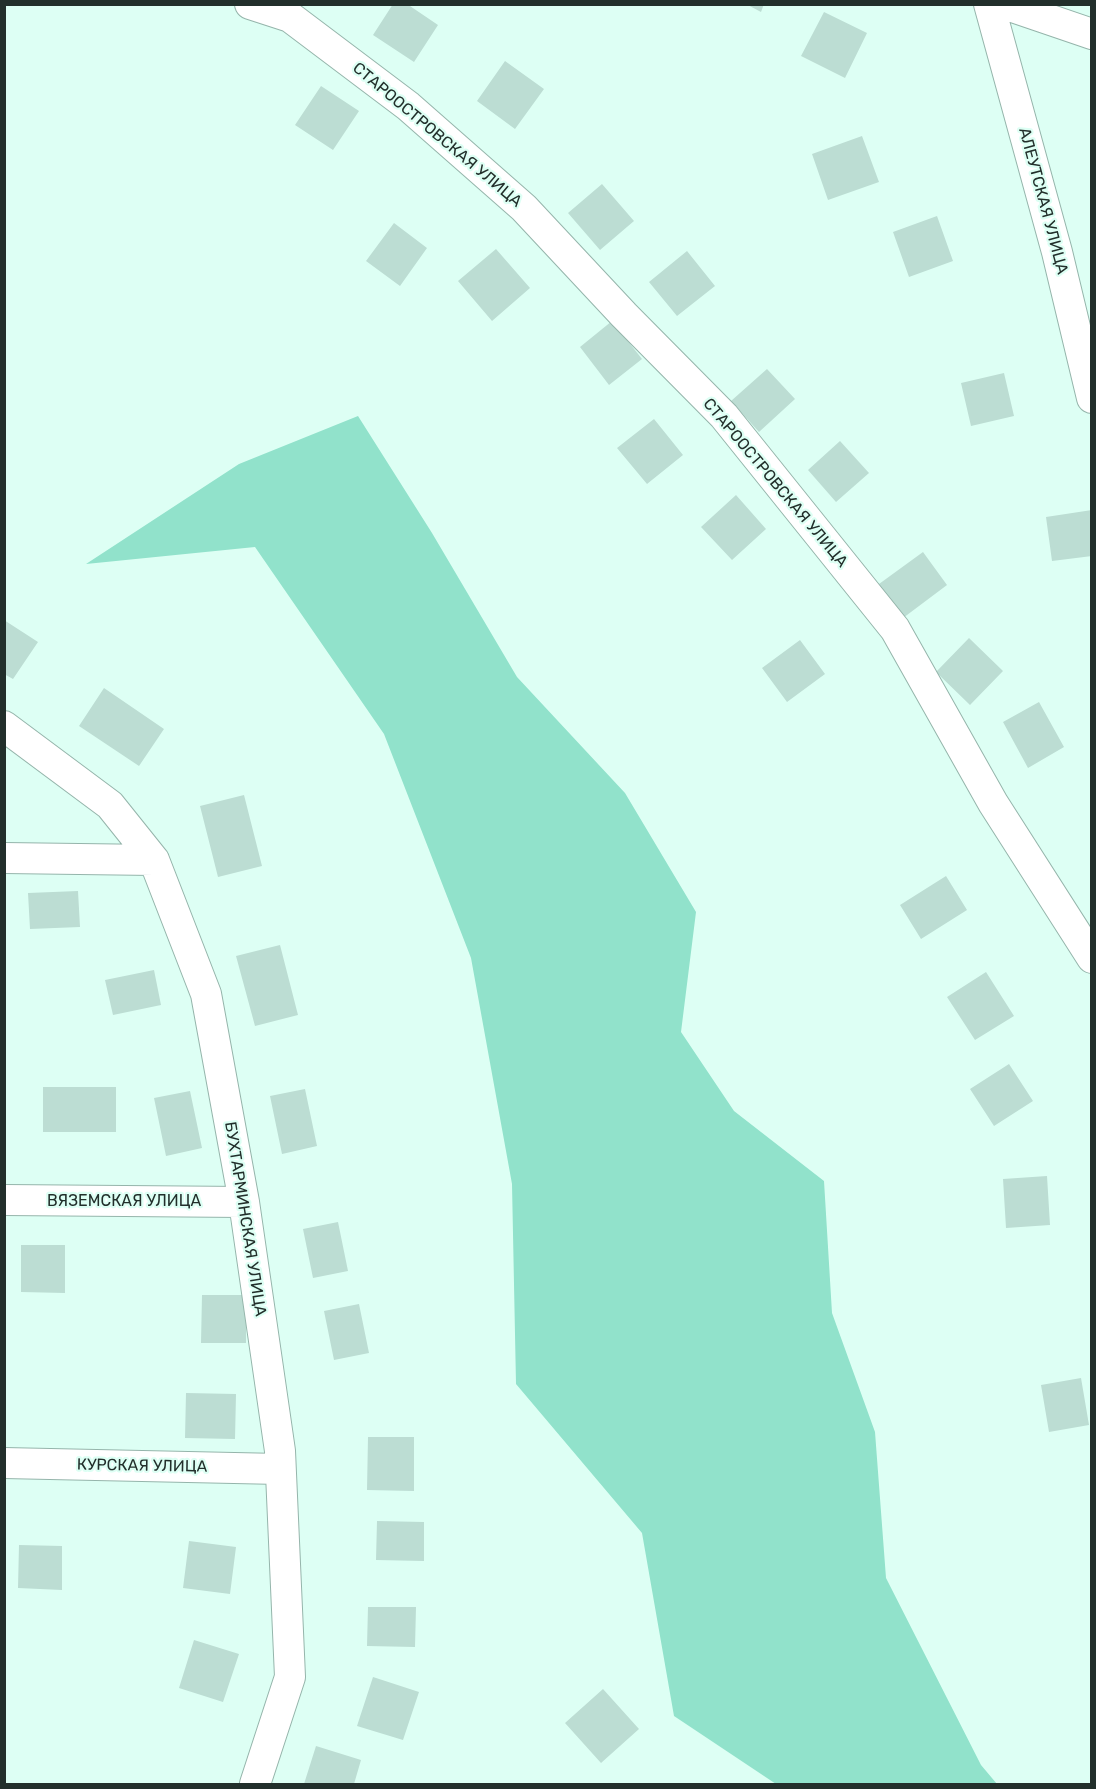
<!DOCTYPE html>
<html>
<head>
<meta charset="utf-8">
<style>
  body { margin:0 }
  #map { position:relative; width:1096px; height:1789px; overflow:hidden; background:#ddfff4; font-family:Rubik,sans-serif }
  canvas { display:block }
  .frame { position:absolute; inset:0; border:6px solid #222f2b; pointer-events:none }
</style>
</head>
<body>
<div id="map">
<canvas width="1096" height="1789"></canvas>
<div class="frame"></div>
</div>
<script>
const g = document.querySelector('canvas').getContext('2d');
g.lineJoin = 'round';
function fillPath(path, color) {
  g.fillStyle = color;
  g.fill(path, 'evenodd');
}
function toPath(rows) {
  const path = new Path2D();
  for (const r of rows) {
    path.moveTo(r[0], r[1]);
    for (let i = 2; i < r.length; i += 2) path.lineTo(r[i], r[i + 1]);
  }
  return path;
}
function strokePath(path, color, width, dash) {
  g.strokeStyle = color;
  g.lineWidth = width;
  g.lineCap = dash ? 'butt' : 'round';
  g.setLineDash(dash || []);
  g.stroke(path);
}
function label(font, color, halo, rows, align = 'center') {
  g.font = font + ' Rubik,sans-serif';
  g.lineWidth = 4.5;
  g.setLineDash([]);
  g.textBaseline = 'middle';
  g.strokeStyle = halo;
  g.fillStyle = color;
  for (const [text, x, y, turn = 0] of rows) {
    g.save();
    g.translate(x, y);
    g.rotate((+turn || 0) * Math.PI / 180);
    g.textAlign = isNaN(turn) ? turn : align;
    if (halo) g.strokeText(text, 0, 0);
    g.fillText(text, 0, 0);
    g.restore();
  }
}
const green = toPath([
  [358,416,432,533,517,677,625,793,696,912,681,1032,734,1111,824,1181,832,1313,875,1432,886,1578,981,1765,997,1784,776,1784,674,1716,642,1533,516,1384,512,1184,471,958,384,734,255,547,86,564,239,464]
]);
const building = toPath([
  [393,4,407,4,438,25,414,62,373,35],
  [746,4,764,4,761,12],
  [824,12,867,33,845,78,801,56],
  [505,61,544,89,515,129,477,101],
  [321,86,359,111,333,150,295,125],
  [862,136,879,182,828,200,812,154],
  [602,184,634,221,600,250,568,213],
  [937,216,953,261,909,277,893,232],
  [394,223,427,248,400,286,366,261],
  [496,249,530,288,492,321,458,281],
  [687,251,715,286,677,316,649,282],
  [612,321,642,359,609,385,580,347],
  [767,369,795,399,759,432,731,401],
  [1004,373,1014,416,971,426,961,383],
  [654,419,683,455,647,484,617,448],
  [840,441,869,473,836,502,808,470],
  [736,495,766,529,732,560,701,527],
  [1092,510,1092,556,1052,561,1046,517],
  [923,552,947,585,903,618,879,584],
  [4,620,38,642,13,679,4,674],
  [969,638,1003,671,970,705,936,672],
  [800,640,825,674,787,702,762,668],
  [104,688,164,729,139,766,79,726],
  [1039,702,1064,747,1028,768,1003,722],
  [244,795,262,866,218,877,200,806],
  [946,876,967,910,921,939,900,905],
  [78,891,80,927,30,929,28,893],
  [280,945,298,1015,255,1026,236,956],
  [154,970,161,1005,113,1015,105,980],
  [986,972,1014,1016,975,1040,947,997],
  [1009,1064,1033,1101,994,1126,970,1089],
  [43,1087,116,1087,116,1132,43,1132],
  [305,1089,317,1146,282,1154,270,1096],
  [190,1091,202,1148,166,1156,154,1098],
  [1047,1176,1050,1225,1006,1228,1003,1179],
  [338,1222,348,1271,313,1278,303,1229],
  [21,1245,65,1245,65,1293,21,1292],
  [202,1295,246,1295,246,1343,201,1343],
  [359,1304,369,1353,334,1360,324,1311],
  [1081,1378,1089,1425,1049,1432,1041,1385],
  [186,1393,236,1394,235,1439,185,1438],
  [368,1437,414,1437,414,1491,367,1490],
  [377,1521,424,1522,424,1561,376,1560],
  [189,1541,236,1547,230,1594,183,1588],
  [19,1545,62,1546,62,1590,18,1588],
  [368,1607,416,1607,415,1647,367,1646],
  [194,1640,239,1654,223,1702,179,1688],
  [373,1677,419,1692,403,1740,357,1726],
  [603,1689,639,1729,601,1763,565,1723],
  [316,1746,361,1760,354,1784,304,1784]
]);
const minor = toPath([
  [250,4,290,17,408,106,524,208,624,315,724,416,895,629,993,803,1092,958],
  [989,4,1057,252,1092,398],
  [1004,4,1092,34],
  [4,726,110,805,154,860,206,994,244,1202,280,1451,290,1677,255,1784],
  [4,858,154,860],
  [4,1200,244,1202],
  [4,1463,280,1469]
]);
const streetNames = [
  ["СТАРООСТРОВСКАЯ УЛИЦА",437,135,40],
  ["АЛЕУТСКАЯ УЛИЦА",1043,201,75],
  ["СТАРООСТРОВСКАЯ УЛИЦА",775,483,50],
  ["ВЯЗЕМСКАЯ УЛИЦА",124,1201],
  ["БУХТАРМИНСКАЯ УЛИЦА",245,1219,81],
  ["КУРСКАЯ УЛИЦА",142,1466,1]
];
fillPath(green, '#91e2cb');
fillPath(building, '#bcddd3');
strokePath(minor, '#95b5ab', 32);
strokePath(minor, '#fff', 30);
label('16px', '#222f2b', '#ddfff4', streetNames);
</script>
</body>
</html>
